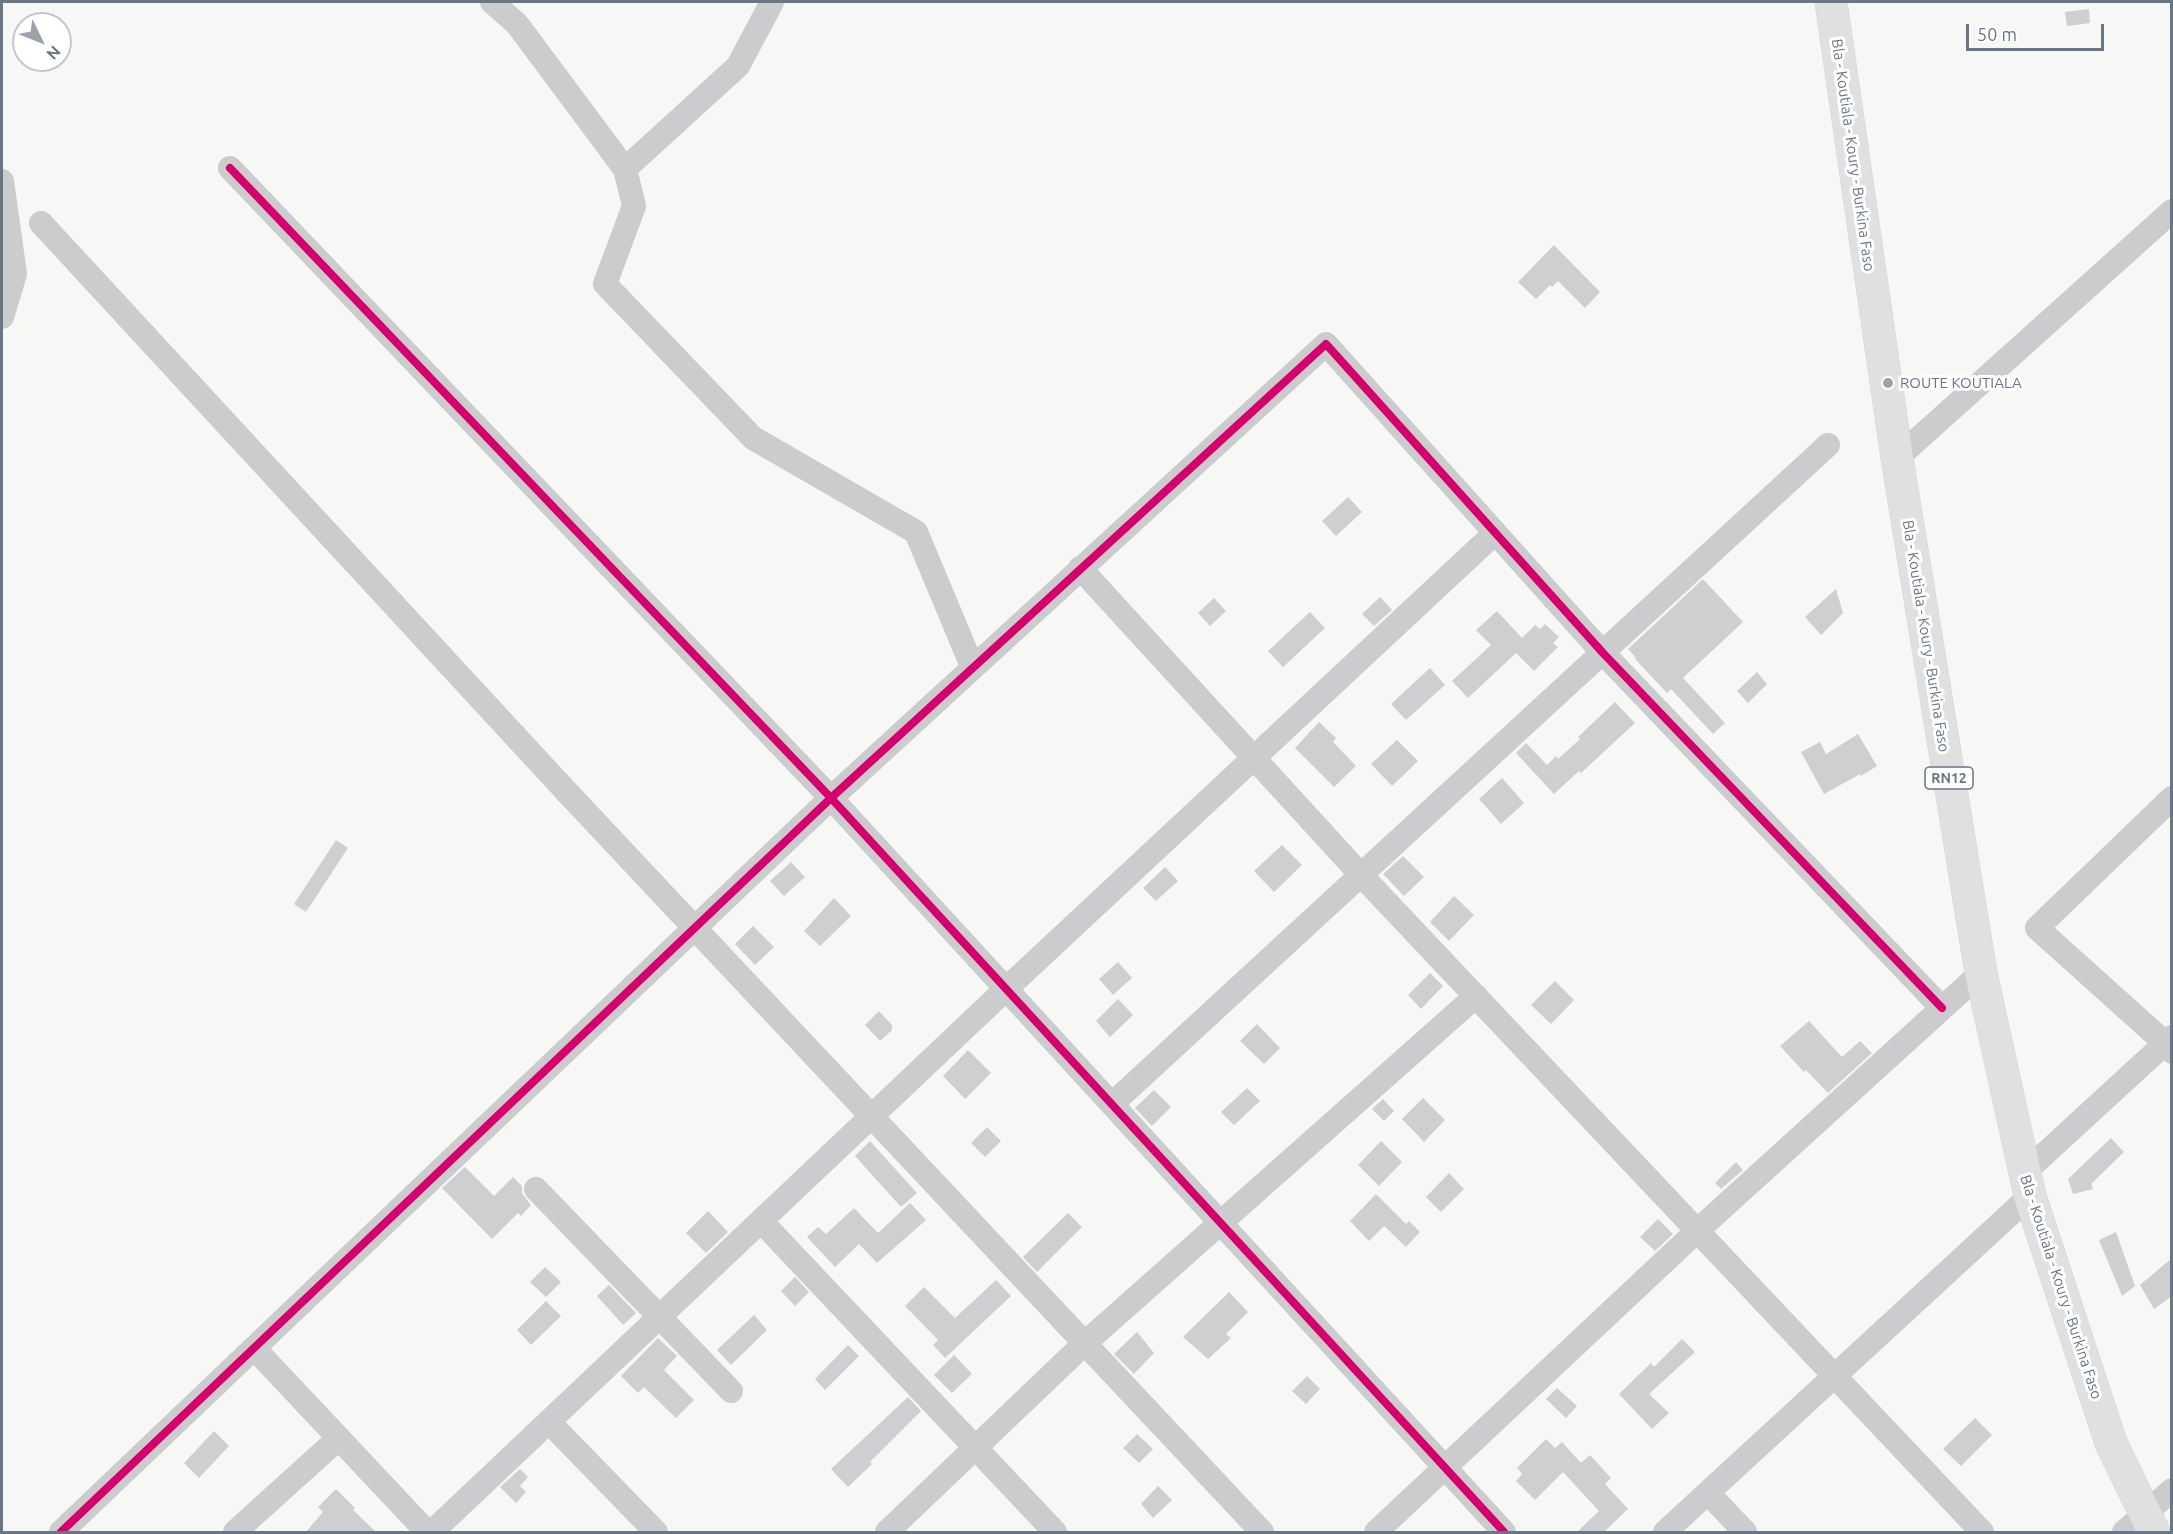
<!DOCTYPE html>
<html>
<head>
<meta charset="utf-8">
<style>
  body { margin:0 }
  #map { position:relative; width:2173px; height:1534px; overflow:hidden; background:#f7f7f6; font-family:Ubuntu,sans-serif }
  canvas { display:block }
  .frame { position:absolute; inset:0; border:3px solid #687685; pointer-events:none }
  .north { position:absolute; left:12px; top:12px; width:60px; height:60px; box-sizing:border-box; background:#fff; border:2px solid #c3c8ce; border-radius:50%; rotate:133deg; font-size:16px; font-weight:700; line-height:24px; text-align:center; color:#687685 }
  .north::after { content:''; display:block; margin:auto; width:21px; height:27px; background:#9aa3ad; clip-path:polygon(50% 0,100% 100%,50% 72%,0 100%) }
  .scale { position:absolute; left:1966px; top:24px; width:138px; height:27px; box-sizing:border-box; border:3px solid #687685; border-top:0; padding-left:8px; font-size:18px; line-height:21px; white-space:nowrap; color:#687685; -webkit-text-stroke:4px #fff; paint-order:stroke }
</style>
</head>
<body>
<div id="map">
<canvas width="2173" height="1534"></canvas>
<div class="frame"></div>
<div class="north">N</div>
<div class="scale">50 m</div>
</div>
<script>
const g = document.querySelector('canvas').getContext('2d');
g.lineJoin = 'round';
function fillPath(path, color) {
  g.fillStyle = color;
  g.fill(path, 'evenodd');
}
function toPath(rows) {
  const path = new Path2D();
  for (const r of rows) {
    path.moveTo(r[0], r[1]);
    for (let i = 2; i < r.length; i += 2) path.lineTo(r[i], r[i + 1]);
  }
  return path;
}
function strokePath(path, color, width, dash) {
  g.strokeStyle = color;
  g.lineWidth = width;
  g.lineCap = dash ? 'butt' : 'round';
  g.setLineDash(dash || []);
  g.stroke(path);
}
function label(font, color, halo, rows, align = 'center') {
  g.font = font + ' Ubuntu,sans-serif';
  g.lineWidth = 6;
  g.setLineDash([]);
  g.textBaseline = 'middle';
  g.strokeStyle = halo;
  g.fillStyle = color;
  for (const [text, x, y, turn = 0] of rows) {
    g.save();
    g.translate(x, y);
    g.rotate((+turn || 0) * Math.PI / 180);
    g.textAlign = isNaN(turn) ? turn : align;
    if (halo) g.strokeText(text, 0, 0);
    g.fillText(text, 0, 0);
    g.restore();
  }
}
const building = toPath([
  [2089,9,2090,23,2067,26,2065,12],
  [1554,245,1600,292,1585,308,1558,281,1552,287,1550,285,1536,299,1518,282],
  [1348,497,1362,512,1336,536,1322,521],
  [1703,579,1743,622,1683,678,1725,723,1713,734,1671,689,1667,693,1635,659,1636,658,1628,649],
  [1836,589,1843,613,1821,635,1805,617],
  [1380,597,1392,610,1374,626,1362,614],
  [1214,598,1226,611,1210,626,1198,613],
  [1497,611,1522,638,1535,625,1540,629,1545,624,1559,637,1553,643,1558,647,1534,671,1516,653,1468,698,1452,681,1491,645,1476,630],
  [1310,612,1325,628,1283,667,1268,651],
  [1430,668,1445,685,1406,720,1391,704],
  [1757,672,1767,684,1748,703,1737,691],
  [1615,702,1635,723,1581,773,1579,771,1554,794,1516,753,1526,743,1547,765,1556,756,1558,759,1580,739,1578,737],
  [1319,722,1336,738,1333,742,1356,766,1334,787,1295,748],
  [1858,734,1877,766,1861,776,1860,774,1824,794,1801,752,1820,742,1826,754],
  [1397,740,1418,761,1392,786,1371,764],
  [1502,778,1524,803,1501,824,1479,799],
  [336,840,348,848,306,912,294,904],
  [1282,845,1302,865,1274,892,1254,871],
  [1403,856,1424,877,1404,896,1383,874],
  [791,862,805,877,784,896,770,881],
  [1165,867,1178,881,1156,901,1143,888],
  [1454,896,1474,915,1449,941,1430,922],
  [834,898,851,916,820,946,804,931],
  [753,926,774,947,755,965,735,944],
  [1118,962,1132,978,1113,995,1099,979],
  [1430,973,1443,986,1421,1009,1408,995],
  [1555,981,1574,1000,1551,1024,1531,1005],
  [1118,999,1133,1015,1110,1037,1096,1021],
  [879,1011,892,1025,892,1030,880,1041,865,1025],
  [1809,1021,1842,1057,1860,1041,1872,1053,1828,1093,1806,1070,1804,1072,1780,1046],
  [1257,1024,1280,1048,1264,1064,1240,1041],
  [968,1050,991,1073,965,1099,943,1076],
  [1247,1088,1260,1101,1234,1125,1221,1112],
  [1154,1090,1171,1107,1152,1126,1135,1108],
  [1423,1098,1445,1120,1424,1142,1402,1119],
  [1383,1099,1394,1111,1384,1121,1372,1109],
  [987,1127,1001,1141,985,1157,971,1143],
  [2111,1138,2124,1152,2091,1184,2093,1189,2073,1194,2068,1179],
  [870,1141,917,1193,901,1207,855,1156],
  [1381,1141,1402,1162,1379,1186,1358,1165],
  [1736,1162,1743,1170,1721,1189,1715,1183],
  [465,1167,494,1196,513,1177,522,1186,522,1193,531,1205,521,1216,518,1213,492,1239,442,1188],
  [1449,1173,1464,1189,1441,1212,1426,1197],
  [1376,1194,1406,1224,1409,1221,1420,1232,1406,1247,1384,1226,1369,1241,1350,1221],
  [910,1203,926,1220,877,1263,859,1244,835,1267,807,1237,818,1227,826,1234,854,1208,878,1233],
  [708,1211,728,1232,706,1253,686,1233],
  [1068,1213,1082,1227,1037,1272,1023,1257],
  [1658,1219,1673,1234,1655,1251,1640,1237],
  [2116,1232,2135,1286,2122,1296,2099,1240],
  [2172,1258,2172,1296,2154,1309,2140,1285],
  [545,1267,561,1282,546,1297,530,1282],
  [795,1277,809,1292,795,1306,781,1291],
  [996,1280,1011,1296,945,1358,933,1345,938,1340,905,1306,924,1287,955,1318],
  [609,1285,636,1313,623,1325,597,1296],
  [1229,1292,1248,1312,1226,1334,1231,1338,1208,1359,1183,1337],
  [546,1301,561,1316,531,1345,517,1330],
  [754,1315,767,1330,731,1365,717,1350],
  [1137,1332,1154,1353,1134,1374,1114,1354],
  [658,1338,677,1356,664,1370,694,1400,676,1418,644,1387,638,1393,621,1376],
  [1682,1339,1695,1352,1649,1394,1669,1413,1652,1429,1619,1394,1651,1363,1654,1367],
  [848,1345,859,1356,825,1390,815,1379],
  [954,1355,972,1374,952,1393,934,1375],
  [1307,1376,1320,1389,1306,1404,1292,1391],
  [1557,1388,1577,1406,1566,1418,1546,1399],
  [908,1397,921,1411,870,1462,872,1464,848,1487,831,1469],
  [1975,1418,1992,1435,1961,1466,1943,1449],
  [214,1431,229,1446,199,1478,184,1463],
  [1137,1434,1153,1449,1139,1463,1123,1448],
  [1546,1439,1555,1448,1562,1442,1581,1463,1590,1455,1611,1478,1605,1484,1628,1509,1603,1533,1576,1533,1599,1511,1563,1472,1535,1500,1516,1481,1522,1474,1517,1468],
  [520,1469,528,1477,520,1486,526,1492,516,1503,500,1487],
  [1158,1486,1172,1500,1153,1518,1141,1504],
  [336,1489,355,1508,353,1510,377,1533,305,1533,323,1512,318,1507]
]);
const minor = toPath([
  [492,2,517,24,625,169,634,206,605,284,753,438,916,532,972,666],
  [230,168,831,798,1504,1532],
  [625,169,738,66,772,2],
  [2,181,15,274,2,317],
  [41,223,565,790,1262,1532],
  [1897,458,2172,211],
  [1080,568,1361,875,1982,1532],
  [2172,798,2037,928,2165,1043,2172,1052],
  [1112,1104,1828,445],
  [2025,1172,2172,1037],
  [536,1189,731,1391],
  [761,1221,1055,1532],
  [254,1348,427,1532],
  [549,1422,656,1532],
  [1708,1493,1745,1532],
  [61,1532,831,798,1326,344,1603,653,1942,1008],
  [235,1532,339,1438],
  [432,1532,1006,989,1495,533],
  [887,1532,1085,1343,1476,996],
  [1376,1532,1698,1230,1981,973],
  [1665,1532,2030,1196],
  [2124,1532,2172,1490]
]);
const major = toPath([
  [1831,2,1897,458,1981,973,2030,1196,2111,1443,2154,1532]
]);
const cycleway = toPath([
  [230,168,831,798,1504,1532],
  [61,1532,831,798,1326,344,1603,653,1942,1008]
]);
const markers = [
  [1888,383,6,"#9aa3ad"]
];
const shields = [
  [1949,778,48]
];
const shieldNames = [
  ["RN12",1949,778]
];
const streetNames = [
  ["Bla - Koutiala - Koury - Burkina Faso",1853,155,82],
  ["Bla - Koutiala - Koury - Burkina Faso",1926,636,81],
  ["Bla - Koutiala - Koury - Burkina Faso",2061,1287,72]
];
const poiNames = [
  ["ROUTE KOUTIALA",1900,383]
];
fillPath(building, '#cecfd0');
strokePath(major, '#d4d5d5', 33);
strokePath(minor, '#ccccce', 24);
strokePath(major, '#e0e0e1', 32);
strokePath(cycleway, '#d6006c', 8);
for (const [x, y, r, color] of markers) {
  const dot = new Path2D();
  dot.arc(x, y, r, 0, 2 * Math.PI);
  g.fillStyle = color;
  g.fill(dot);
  strokePath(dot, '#fff', 2);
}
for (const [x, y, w] of shields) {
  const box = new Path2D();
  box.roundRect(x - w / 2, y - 11, w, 22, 4.5);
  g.fillStyle = '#fff';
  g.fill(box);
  strokePath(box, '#687685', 1.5);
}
label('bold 14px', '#687685', null, shieldNames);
label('15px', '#687685', '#fff', streetNames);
label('15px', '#687685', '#fff', poiNames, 'left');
</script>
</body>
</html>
